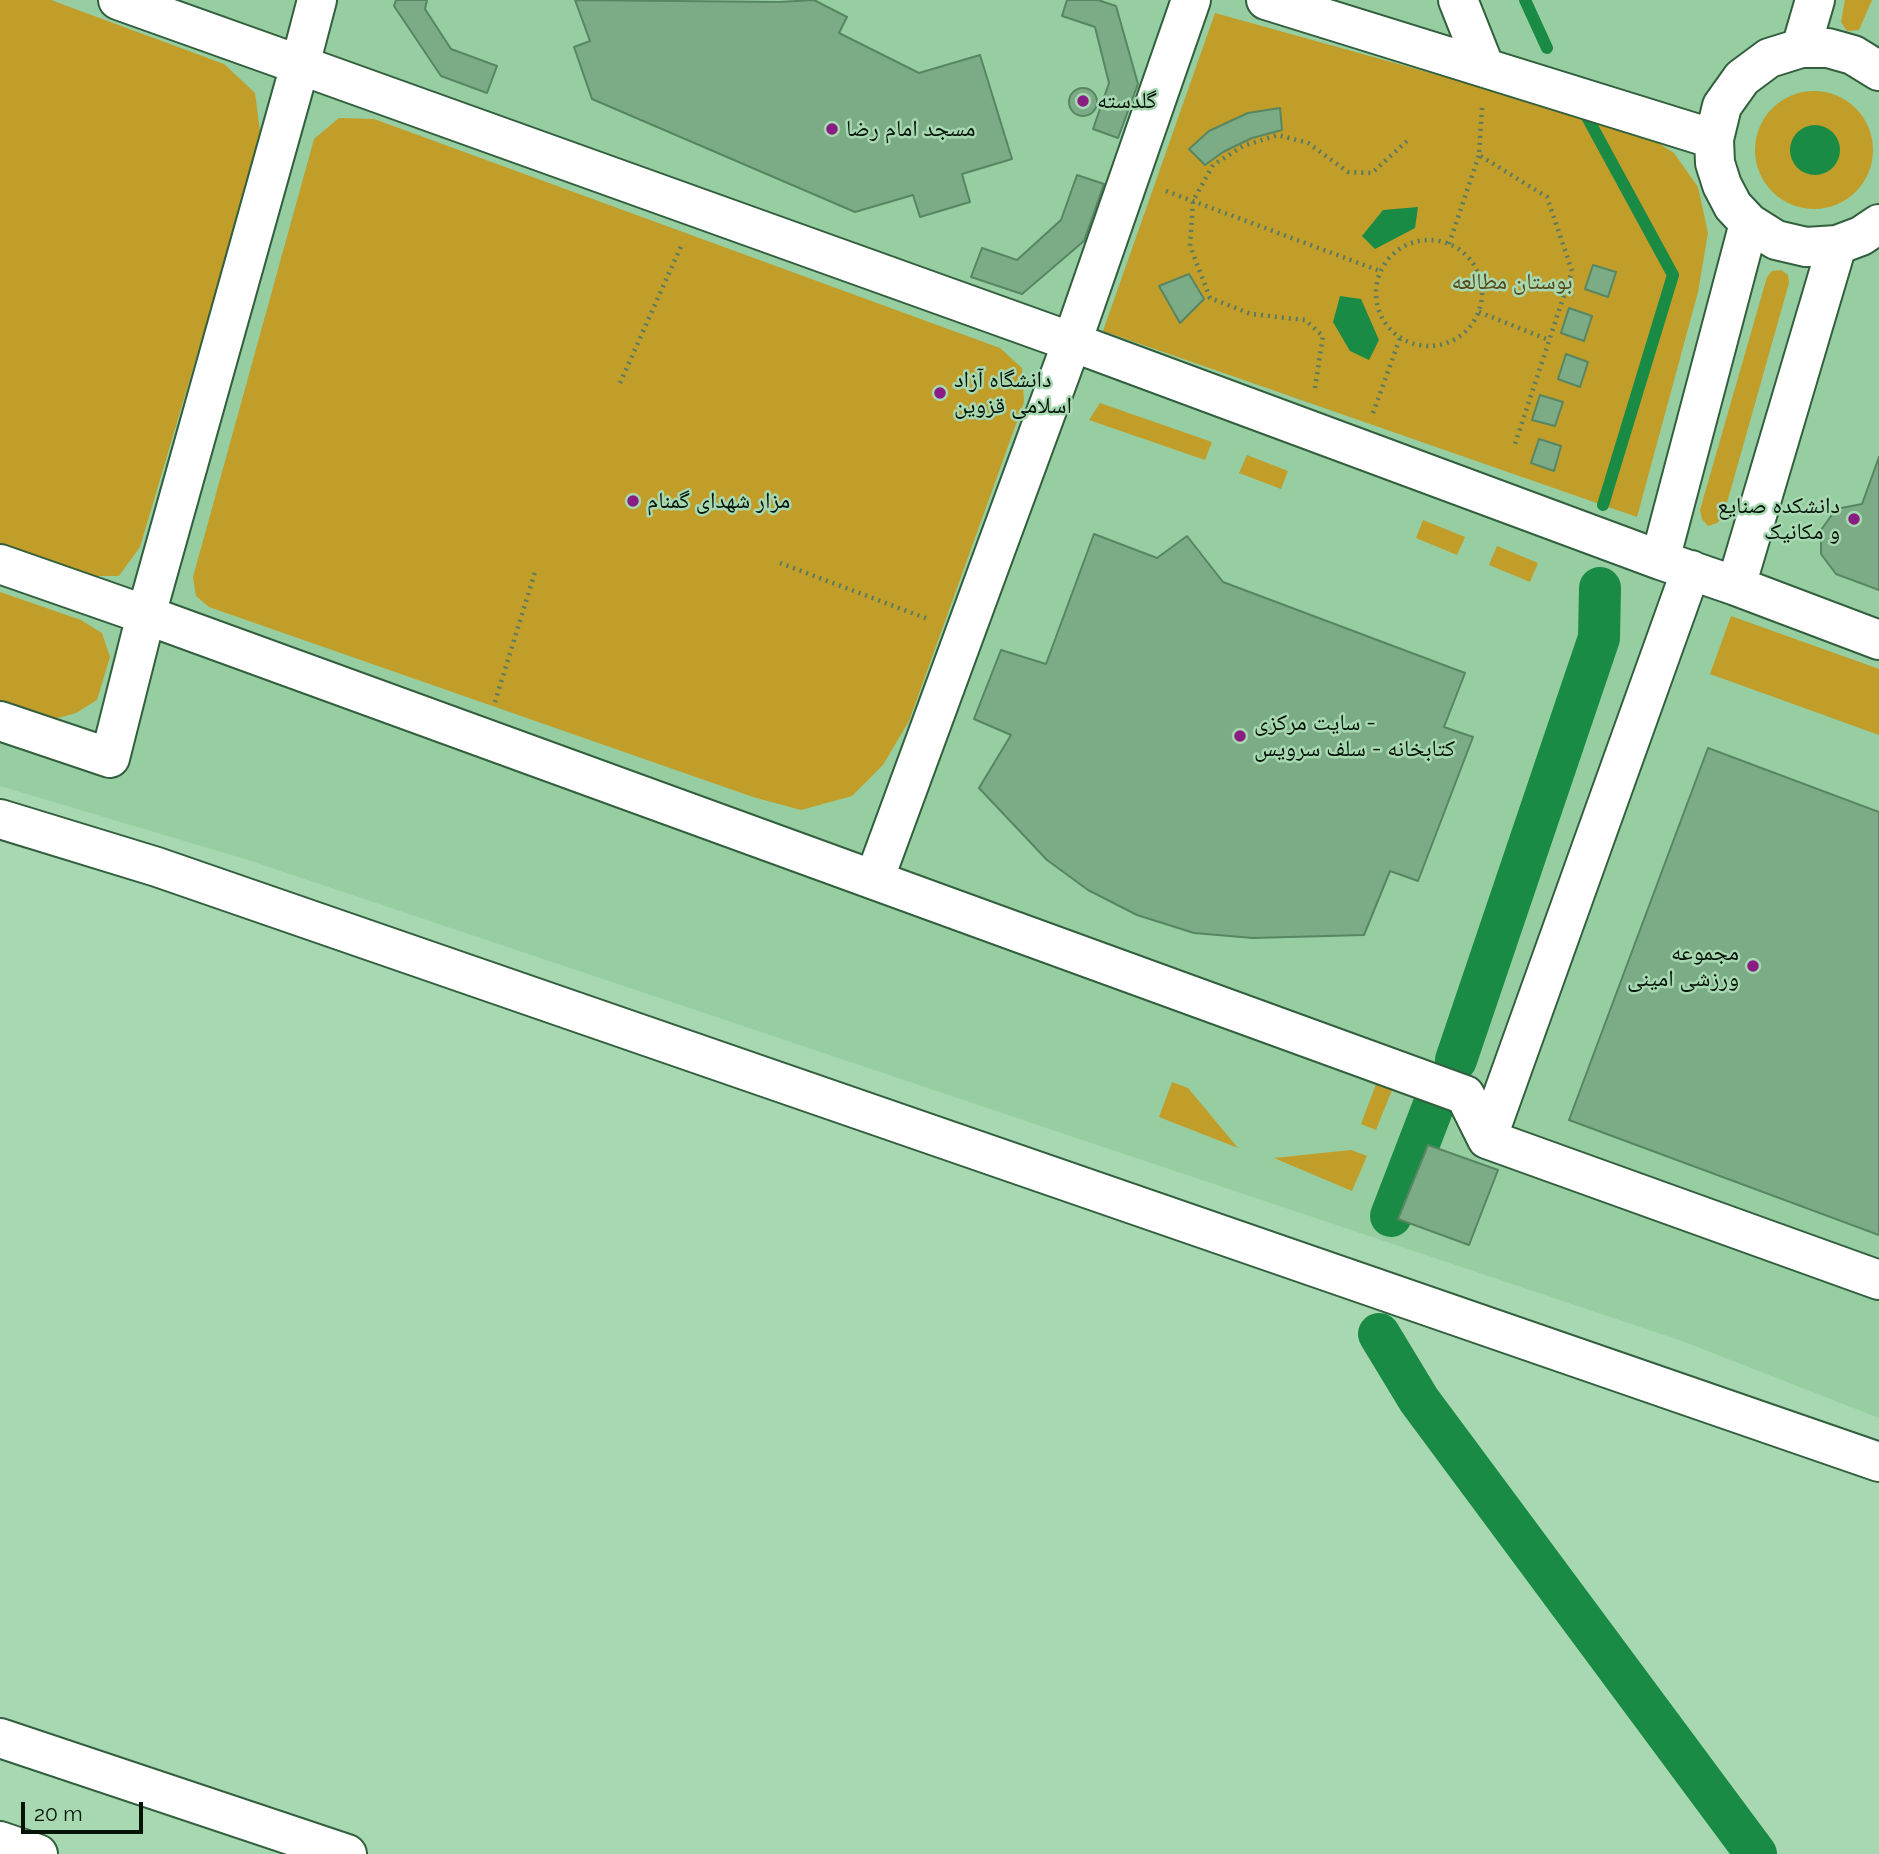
<!DOCTYPE html>
<html>
<head>
<meta charset="utf-8">
<style>
  body { margin:0 }
  #map { position:relative; width:1879px; height:1854px; overflow:hidden; background:#a7d8b1; font-family:Raleway,sans-serif }
  canvas { display:block }
  .scale { position:absolute; left:21px; top:1802px; width:122px; height:32px; box-sizing:border-box; border:4px solid #031306; border-top:0; padding-left:9px; font-size:21px; line-height:24px; white-space:nowrap; color:#031306; -webkit-text-stroke:5px #a7d8b1; paint-order:stroke }
</style>
</head>
<body>
<div id="map">
<canvas width="1879" height="1854"></canvas>
<div class="scale">20 m</div>
</div>
<script>
const g = document.querySelector('canvas').getContext('2d');
g.lineJoin = 'round';
function fillPath(path, color) {
  g.fillStyle = color;
  g.fill(path, 'evenodd');
}
function toPath(rows) {
  const path = new Path2D();
  for (const r of rows) {
    if (r.length === 3) {
      path.moveTo(r[0] + r[2], r[1]);
      path.arc(r[0], r[1], r[2], 0, 2 * Math.PI);
      continue;
    }
    path.moveTo(r[0], r[1]);
    for (let i = 2; i < r.length; i += 2) path.lineTo(r[i], r[i + 1]);
  }
  return path;
}
function strokePath(path, color, width, dash) {
  g.strokeStyle = color;
  g.lineWidth = width;
  g.lineCap = dash ? 'butt' : 'round';
  g.setLineDash(dash || []);
  g.stroke(path);
}
function label(font, color, halo, rows, align = 'center') {
  g.font = font + ' Raleway,"Noto Naskh Arabic",sans-serif';
  g.lineWidth = 5;
  g.setLineDash([]);
  g.textBaseline = 'middle';
  g.strokeStyle = halo;
  g.fillStyle = color;
  for (const [text, x, y, turn = 0] of rows) {
    g.save();
    g.translate(x, y);
    g.rotate((+turn || 0) * Math.PI / 180);
    g.textAlign = isNaN(turn) ? turn : align;
    if (halo) g.strokeText(text, 0, 0);
    g.fillText(text, 0, 0);
    g.restore();
  }
}
const built = toPath([
  [0,0,1879,0,1879,1418,1682,1341,248,860,0,786]
]);
const green = toPath([
  [0,0,51,0,224,64,255,93,261,139,140,547,119,576,88,576,0,544],
  [1845,0,1872,0,1859,30,1847,31,1841,22],
  [1215,13,1492,90,1625,122,1674,153,1698,187,1708,233,1698,292,1637,517,1103,331],
  [1814,150,59],
  [339,118,374,119,1000,348,1022,368,1024,402,909,721,883,765,852,796,801,810,753,797,209,607,196,596,193,577,314,139],
  [1781,270,1788,275,1789,283,1723,517,1717,523,1708,526,1702,519,1700,510,1767,277,1772,271],
  [1100,403,1212,442,1205,460,1089,420],
  [1247,455,1288,471,1281,489,1239,473],
  [1423,520,1465,537,1457,555,1416,538],
  [1497,546,1538,563,1530,582,1489,565],
  [0,592,81,620,102,633,110,657,97,700,76,713,47,721,0,704],
  [1731,616,1879,669,1879,735,1710,674],
  [1378,1079,1394,1085,1376,1130,1361,1124],
  [1172,1082,1188,1088,1238,1148,1159,1117],
  [1351,1150,1367,1156,1352,1191,1274,1158]
]);
const water = toPath([
  [1815,150,25],
  [1418,207,1415,228,1375,249,1362,236,1383,210],
  [1340,296,1361,299,1379,340,1369,360,1350,351,1333,322]
]);
const stream = toPath([
  [1525,0,1547,48],
  [1587,117,1673,275,1603,505]
]);
const canal = toPath([
  [1456,1060,1599,638,1600,588],
  [1391,1216,1433,1107],
  [1379,1334,1419,1400,1756,1854]
]);
const building = toPath([
  [396,0,427,0,425,9,451,49,497,66,487,93,441,76,394,6,396,0],
  [575,0,779,2,814,0,847,17,839,33,919,73,980,55,1012,159,962,174,970,202,920,217,913,195,855,212,592,99,574,47,590,41,575,0],
  [1067,0,1098,0,1116,6,1138,84,1118,138,1093,129,1109,83,1095,27,1062,16,1067,0],
  [1083,102,14],
  [1280,108,1282,130,1252,138,1223,152,1205,165,1189,149,1209,131,1248,113,1280,108],
  [1077,175,1104,184,1084,241,1022,294,971,277,982,248,1017,260,1061,220,1077,175],
  [1593,265,1616,272,1608,297,1585,289,1593,265],
  [1189,274,1204,299,1180,323,1159,286,1189,274],
  [1569,308,1592,316,1584,341,1561,333,1569,308],
  [1566,354,1588,362,1580,387,1558,379,1566,354],
  [1540,395,1563,402,1555,426,1532,420,1540,395],
  [1539,439,1561,446,1554,471,1531,463,1539,439],
  [1879,457,1879,590,1836,574,1821,554,1821,530,1836,509,1862,504,1879,457],
  [1094,534,1157,558,1187,536,1223,582,1465,673,1444,727,1473,737,1418,881,1390,871,1364,935,1253,938,1194,933,1137,915,1088,890,1047,860,979,788,1011,735,974,719,1001,650,1046,664,1094,534],
  [1708,748,1879,812,1879,1235,1569,1120,1708,748],
  [1428,1145,1498,1170,1469,1245,1398,1219,1428,1145]
]);
const path = toPath([
  [1482,108,1479,155,1547,197,1572,271,1514,447],
  [1166,191,1380,271],
  [1429,293,53],
  [1449,244,1479,155],
  [1479,312,1549,340],
  [620,383,682,244],
  [1315,388,1323,336,1305,320,1251,314,1210,298,1190,246,1193,201,1213,165,1243,146,1278,135,1308,143,1348,172,1372,173,1408,140],
  [1373,413,1400,338],
  [780,563,928,619],
  [495,702,535,572]
]);
const minor = toPath([
  [118,0,300,65,317,0],
  [1191,0,1072,342,300,65,146,615,1465,1095,1487,1139,1879,1280],
  [1266,0,1714,139],
  [1458,0,1485,68],
  [1801,48,1815,0],
  [1879,71,1853,55,1828,48,1801,48,1769,58,1742,78,1722,106,1714,139,1715,163,1722,185,1733,206,1749,223,1776,240,1806,247,1837,245,1861,236,1879,224],
  [1749,223,1660,560,1736,586,1837,245],
  [0,564,146,615,110,758,0,721],
  [1736,586,1879,640],
  [0,819,157,867,1879,1462],
  [874,880,1072,342,1660,560],
  [1487,1139,1691,570]
]);
const highway = toPath([
  [0,1738,347,1854],
  [0,1841,38,1854]
]);
const markers = [
  [1083,101,7,"#891d83"],
  [832,129,7,"#891d83"],
  [940,393,7,"#891d83"],
  [633,501,7,"#891d83"],
  [1854,519,7,"#891d83"],
  [1240,736,7,"#891d83"],
  [1753,966,7,"#891d83"]
];
const poiNames = [
  ["گلدسته",1097,101],
  ["مسجد امام رضا",846,129],
  ["دانشگاه آزاد",954,380],
  ["اسلامی قزوین",954,406],
  ["مزار شهدای گمنام",647,501],
  ["دانشکده صنایع",1840,506,"right"],
  ["و مکانیک",1840,532,"right"],
  ["سایت مرکزی -",1254,723],
  ["کتابخانه - سلف سرویس",1254,749],
  ["مجموعه",1739,953,"right"],
  ["ورزشی امینی",1739,979,"right"]
];
const parkNames = [
  ["بوستان مطالعه",1512,282]
];
fillPath(built, '#96cea2');
fillPath(green, '#c19d29');
fillPath(water, '#198b45');
strokePath(stream, '#198b45', 12);
strokePath(canal, '#198b45', 42);
fillPath(building, '#7cac86');
strokePath(building, '#578662', 2);
strokePath(minor, '#325f3d', 42);
strokePath(highway, '#325f3d', 42);
strokePath(path, '#5a7b61', 4.5, [2, 5]);
strokePath(minor, '#fff', 38);
strokePath(highway, '#fff', 38);
for (const [x, y, r, color] of markers) {
  const dot = new Path2D();
  dot.arc(x, y, r, 0, 2 * Math.PI);
  g.fillStyle = color;
  g.fill(dot);
  strokePath(dot, '#a7d8b1', 2.5);
}
label('23px', '#031306', '#a7d8b1', poiNames, 'left');
label('23px', '#584716', '#a7d8b1', parkNames);
</script>
</body>
</html>
